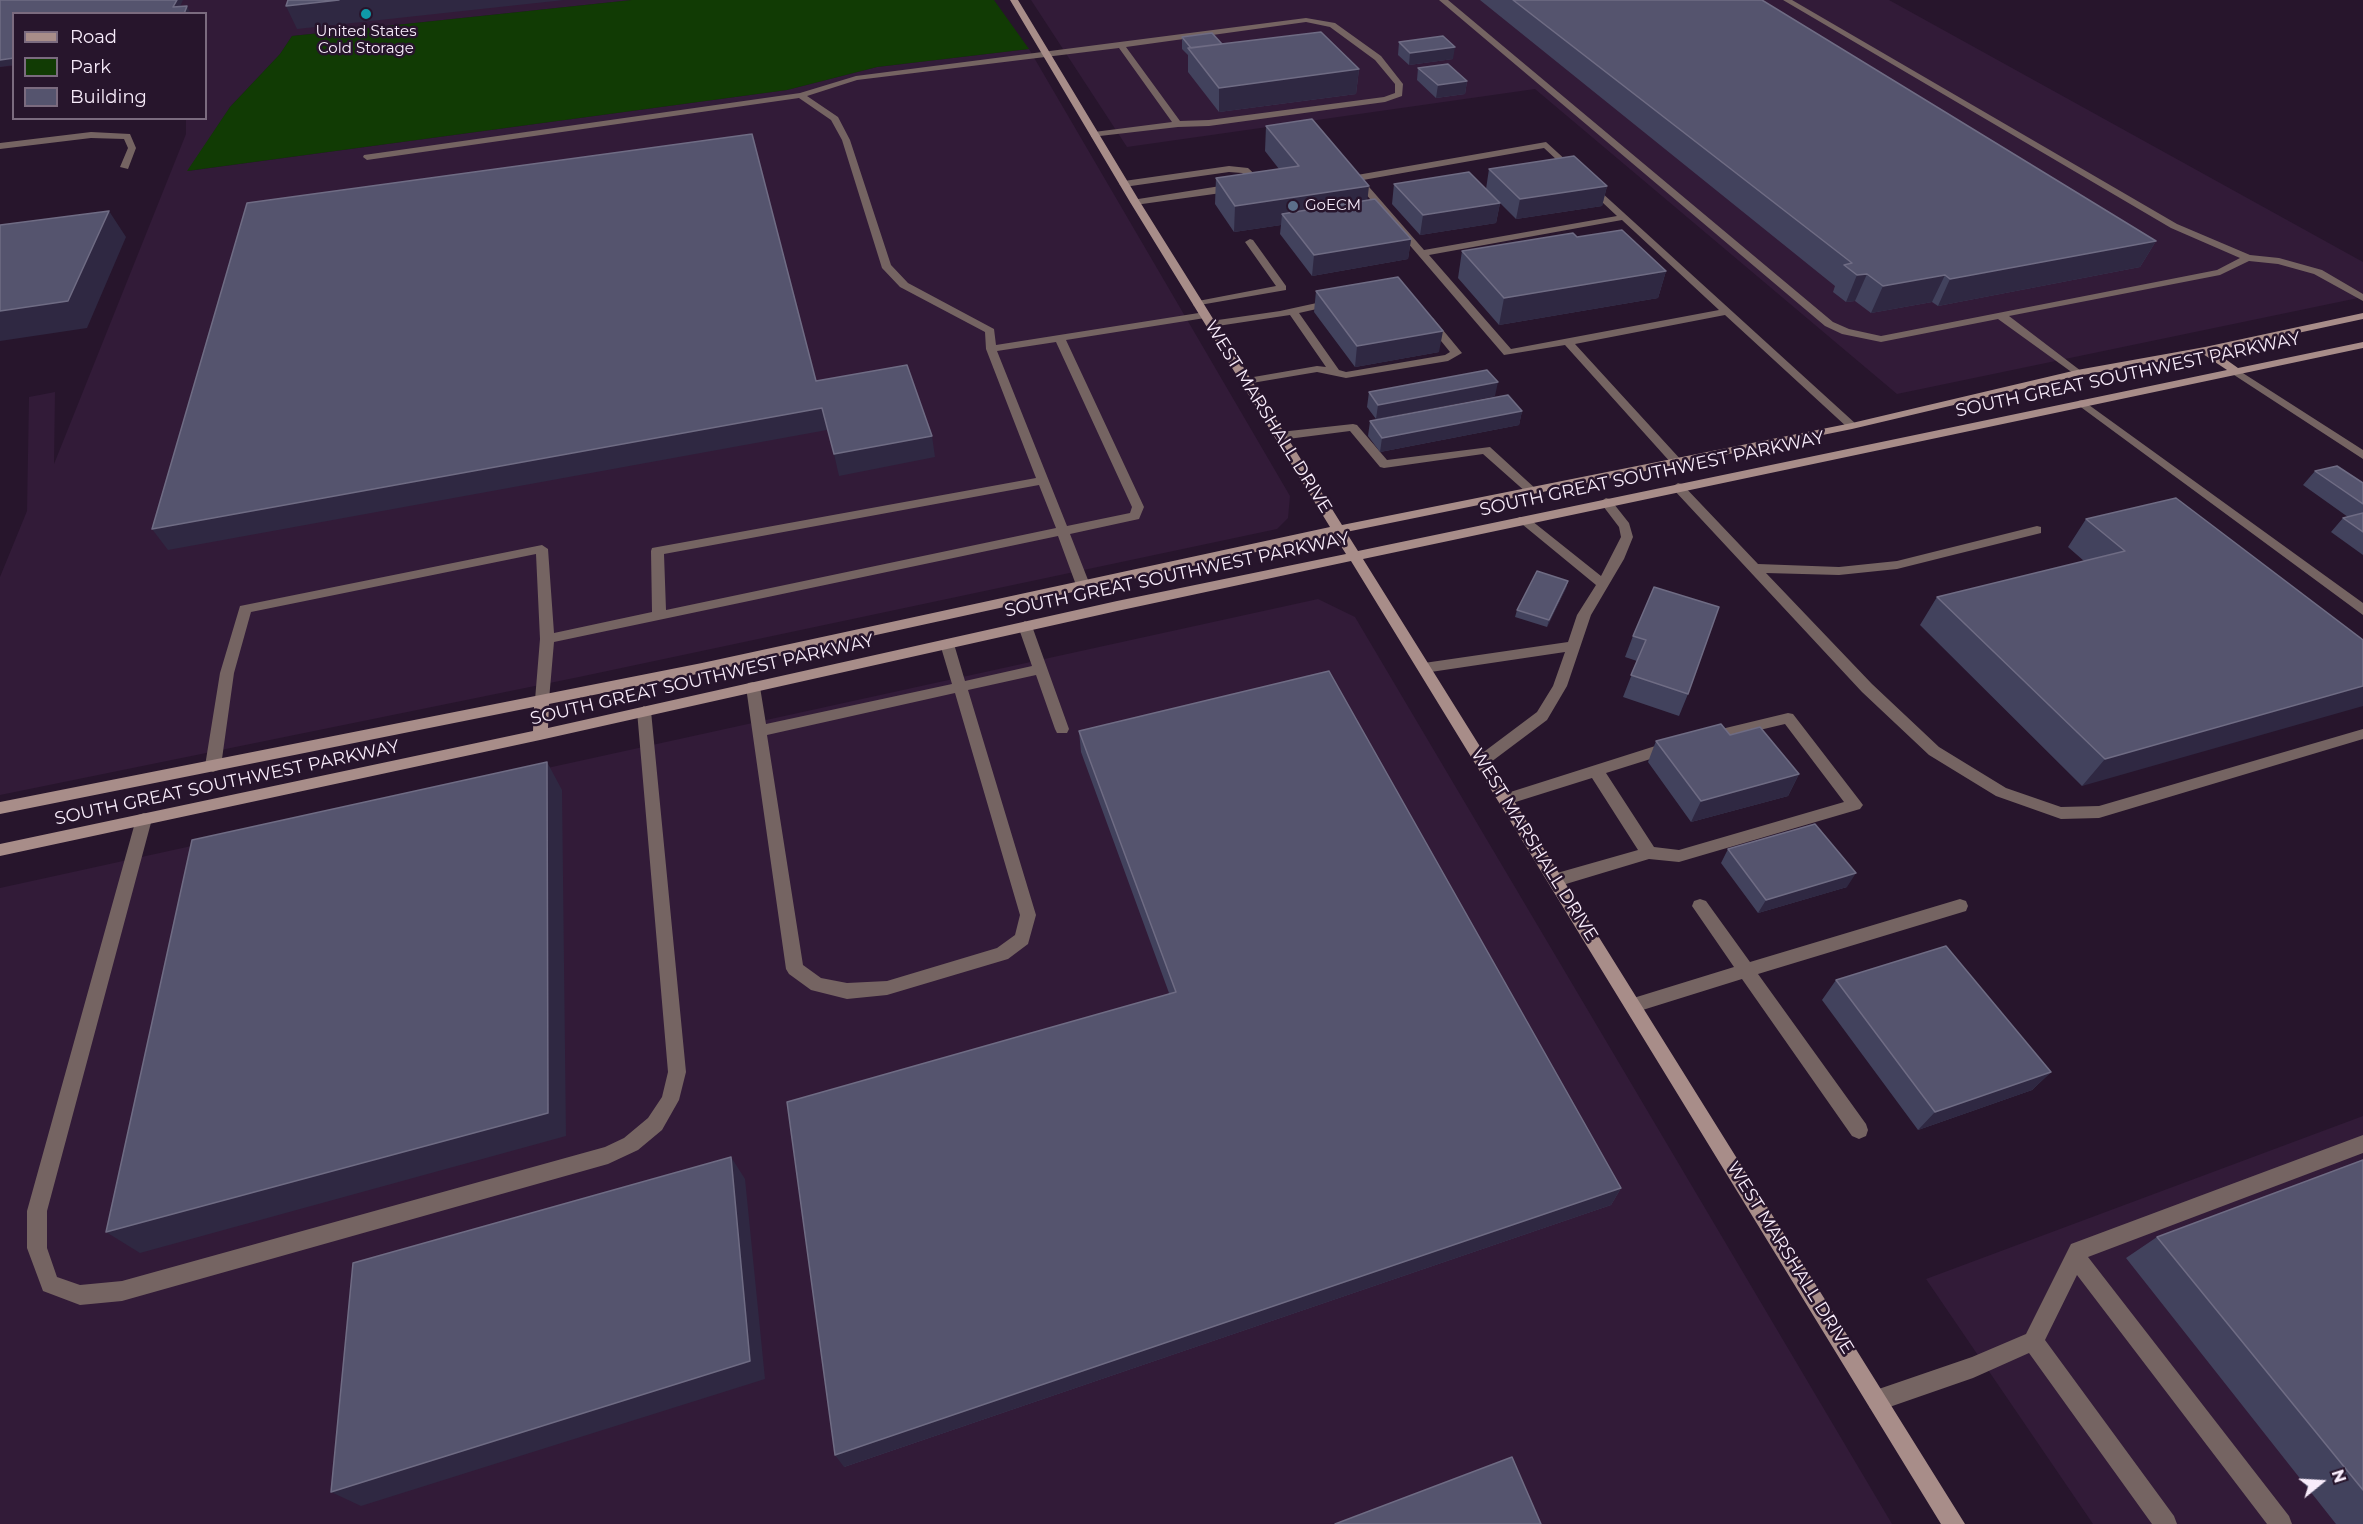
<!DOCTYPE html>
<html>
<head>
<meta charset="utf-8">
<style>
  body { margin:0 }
  #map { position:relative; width:2363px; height:1524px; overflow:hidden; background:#27152c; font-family:Montserrat,sans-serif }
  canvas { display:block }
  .legend { position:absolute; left:12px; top:12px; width:195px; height:108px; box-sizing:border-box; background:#27152c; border:2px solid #7b6b7f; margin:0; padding:8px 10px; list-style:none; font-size:18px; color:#f8ecfb }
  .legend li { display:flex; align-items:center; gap:12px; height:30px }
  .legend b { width:30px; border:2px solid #7b6b7f }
  .north { position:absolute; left:2291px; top:1452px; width:60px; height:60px; -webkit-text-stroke:4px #27152c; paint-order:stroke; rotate:72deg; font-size:16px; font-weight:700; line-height:24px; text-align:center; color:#f8ecfb }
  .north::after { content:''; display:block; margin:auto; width:21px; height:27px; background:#f8ecfb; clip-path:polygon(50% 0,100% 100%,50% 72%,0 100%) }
</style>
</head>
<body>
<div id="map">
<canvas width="2363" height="1524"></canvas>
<ul class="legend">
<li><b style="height:8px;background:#a88d89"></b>Road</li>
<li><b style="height:16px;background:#113b04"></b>Park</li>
<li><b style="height:16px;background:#55546e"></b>Building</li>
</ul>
<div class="north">N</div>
</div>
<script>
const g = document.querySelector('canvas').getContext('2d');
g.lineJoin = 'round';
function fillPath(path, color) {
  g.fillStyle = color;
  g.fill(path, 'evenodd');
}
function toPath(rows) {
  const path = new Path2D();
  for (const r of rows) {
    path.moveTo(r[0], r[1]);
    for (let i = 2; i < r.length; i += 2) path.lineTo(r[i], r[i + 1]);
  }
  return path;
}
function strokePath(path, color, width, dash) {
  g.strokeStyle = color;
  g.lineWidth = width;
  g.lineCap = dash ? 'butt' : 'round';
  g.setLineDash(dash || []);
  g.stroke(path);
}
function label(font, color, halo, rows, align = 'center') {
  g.font = font + ' Montserrat,sans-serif';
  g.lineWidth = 5;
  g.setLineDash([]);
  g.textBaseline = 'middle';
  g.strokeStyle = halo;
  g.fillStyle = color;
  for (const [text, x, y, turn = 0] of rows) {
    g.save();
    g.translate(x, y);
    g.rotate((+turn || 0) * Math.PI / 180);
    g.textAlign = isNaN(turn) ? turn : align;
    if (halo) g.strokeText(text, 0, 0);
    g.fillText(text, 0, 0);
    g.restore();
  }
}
const built = toPath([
  [0,0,632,0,292,36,280,54,230,107,188,171,787,90,877,67,1029,49,1290,496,1288,518,1277,529,579,677,0,795,0,577,27,511,29,397,55,392,54,464,186,134,186,119,206,118,206,14,14,14,13,66,0,67],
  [1031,0,1889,0,2363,262,2363,297,1897,394,1535,89,1127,147],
  [1318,599,1355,617,1892,1524,0,1524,0,888],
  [2363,1116,2363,1524,2093,1524,1926,1279]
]);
const green = toPath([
  [632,0,994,0,1029,49,877,67,787,90,187,171,230,107,280,54,292,36]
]);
const lane = toPath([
  [1439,0,1448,0,1833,322,1849,329,1881,336,2217,270,2240,258,2171,228,1783,0,1792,0,2177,224,2250,255,2279,258,2322,270,2363,294,2363,301,2314,274,2278,264,2249,261,2220,275,2009,316,2081,371,2083,373,2077,376,1998,319,1881,342,1842,334,1825,326,1439,0],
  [1306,18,1335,23,1381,56,1403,84,1402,96,1385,102,1209,126,1178,127,1091,137,1091,133,1094,132,1172,122,1119,48,857,80,807,96,838,117,850,140,891,265,908,283,994,329,996,345,1205,312,1210,315,1205,318,1066,340,1144,507,1139,519,1070,534,1090,585,1088,588,1078,588,1076,585,1058,536,554,642,549,700,542,705,535,700,540,639,536,554,251,612,234,673,221,766,218,770,213,772,208,770,205,766,220,673,240,606,542,545,548,549,554,633,652,612,651,551,652,548,1036,478,986,349,985,332,900,287,882,268,842,140,831,120,799,98,367,160,363,157,364,155,800,93,856,76,1306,18],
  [1306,22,1330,27,1375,60,1395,84,1395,93,1384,97,1209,120,1180,121,1126,47,1306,22],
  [1056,342,1132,507,1130,513,1067,526,997,351,1056,342],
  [1039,485,1056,528,666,610,664,554,1039,485],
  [91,132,130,134,136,148,128,169,120,167,128,148,124,139,91,138,0,149,0,143,91,132],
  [1546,142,1856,424,1856,428,1848,428,1725,315,1575,344,1682,461,1680,464,1672,464,1565,345,1504,355,1352,178,1357,175,1546,142],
  [1544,148,1617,216,1424,250,1363,180,1544,148],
  [1622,220,1719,310,1511,349,1429,255,1622,220],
  [1229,166,1248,168,1263,182,1250,189,1135,205,1130,202,1132,200,1252,181,1242,173,1229,172,1124,187,1119,184,1124,181,1229,166],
  [1250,239,1253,240,1286,286,1286,290,1194,306,1193,304,1198,301,1276,286,1245,242,1250,239],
  [1335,299,1339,300,1339,304,1299,313,1339,370,1346,372,1445,355,1450,352,1424,320,1429,317,1433,318,1462,353,1448,361,1346,378,1317,372,1246,384,1242,383,1242,379,1317,366,1326,367,1290,315,1211,327,1206,324,1211,321,1280,311,1335,299],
  [2235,368,2363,450,2363,459,2231,373,2229,371,2235,368],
  [2082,400,2363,603,2363,615,2078,405,2078,401,2082,400],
  [1353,424,1357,425,1387,460,1490,447,1537,490,1535,493,1527,493,1483,454,1384,468,1380,467,1350,431,1280,440,1274,436,1280,432,1353,424],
  [1678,483,1682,484,1758,564,1839,567,1897,561,2037,526,2041,527,2041,533,1897,569,1839,575,1766,573,1872,684,1939,747,2006,788,2061,807,2099,806,2363,729,2363,739,2099,818,2061,819,1996,796,1929,755,1862,692,1674,490,1672,487,1678,483],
  [1606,498,1610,499,1629,523,1633,537,1624,559,1591,615,1567,686,1547,720,1487,765,1477,765,1475,761,1477,757,1537,712,1553,686,1565,652,1424,673,1417,668,1424,663,1568,642,1577,615,1596,585,1517,520,1519,517,1527,517,1601,576,1621,537,1619,527,1600,502,1606,498],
  [1025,621,1032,626,1069,729,1067,733,1057,733,1055,729,1036,675,968,690,1036,915,1028,944,1008,959,887,995,847,999,811,990,789,974,786,969,746,687,748,683,753,682,760,687,766,724,952,684,940,644,947,639,954,644,965,681,1032,666,1018,626,1025,621],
  [955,693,1020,915,1015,935,997,948,887,981,847,983,821,978,803,965,767,735,955,693],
  [644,706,651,711,686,1072,679,1100,662,1130,638,1150,608,1164,122,1301,80,1305,43,1291,27,1248,27,1211,136,819,138,815,144,813,150,815,152,819,47,1211,47,1248,57,1277,80,1285,122,1281,605,1147,624,1138,648,1118,662,1097,668,1072,637,711,644,706],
  [1788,713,1793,714,1860,801,1863,805,1860,809,1679,862,1649,859,1556,887,1550,885,1548,880,1550,875,1638,850,1592,778,1506,805,1501,803,1498,799,1501,795,1671,741,1676,743,1678,747,1676,751,1606,773,1654,847,1679,850,1844,802,1785,724,1709,742,1702,737,1709,732,1788,713],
  [1700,899,1706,901,1750,962,1960,899,1966,901,1968,906,1966,911,1758,974,1866,1124,1868,1130,1866,1136,1859,1139,1852,1136,1742,979,1633,1013,1627,1010,1624,1005,1627,1000,1734,967,1692,906,1694,901,1700,899],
  [2363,1135,2363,1153,2088,1257,2289,1516,2292,1524,2267,1524,2077,1275,2045,1340,2174,1516,2177,1524,2152,1524,2029,1353,1973,1378,1878,1411,1870,1408,1867,1400,1870,1392,1972,1357,2026,1334,2071,1244,2363,1135]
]);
const secondary = toPath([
  [1010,0,1018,0,1140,202,1342,525,1852,423,2077,370,2205,347,2363,313,2363,319,2214,351,2238,368,2363,342,2363,348,1363,559,1965,1524,1941,1524,1351,561,1117,611,540,740,0,856,0,844,533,731,534,707,0,814,0,802,702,663,1330,527,1130,202,1010,0],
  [2203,354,2227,370,1358,551,1346,532,1852,429,2077,376,2203,354],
  [1334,535,1346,554,1117,601,548,728,549,704,702,673,1334,535]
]);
const wall = toPath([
  [1480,0,1762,0,2156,241,2140,267,1938,306,1932,302,1871,313,1855,301,1846,302,1833,292,1835,286],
  [1182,37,1359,69,1356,94,1219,112,1188,72,1188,55,1182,49],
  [1399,42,1453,59,1409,65,1398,55],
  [1418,68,1467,81,1465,94,1436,98,1417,80],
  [1266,126,1367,200,1411,239,1408,259,1312,276,1280,234,1281,225,1234,232,1215,204,1216,178,1279,169,1265,151],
  [1489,169,1607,186,1602,206,1516,219,1500,203,1496,223,1420,235,1392,204,1394,184,1486,189],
  [1577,237,1666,271,1658,298,1499,325,1458,278,1462,251],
  [1316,291,1439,352,1355,367,1314,312],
  [1369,392,1495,396,1376,419,1367,407],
  [1522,411,1519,425,1380,452,1368,436,1370,421],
  [2315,471,2363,483,2363,555,2331,532,2343,518,2348,517,2303,485],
  [2086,519,2363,640,2082,786,1920,625,1937,597,2084,561,2068,547],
  [1568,581,1566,588,1547,627,1515,617,1517,610],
  [1654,587,1688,694,1679,716,1623,697,1637,661,1625,657,1633,636],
  [1079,731,1621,1188,1611,1205,844,1467,1169,993,1081,752],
  [1730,735,1799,774,1788,796,1691,822,1648,762,1656,741],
  [1728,849,1847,887,1758,913,1721,863],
  [1836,980,2051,1072,2032,1090,1918,1130,1822,1000],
  [2363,1160,2363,1524,2336,1524,2126,1258,2157,1237]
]);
const shadedWall = toPath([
  [177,0,183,0,177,13,173,7],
  [339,0,564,0,297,29,286,6],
  [187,6,190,12,189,14,184,14],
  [1455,47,1453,59,1409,65,1410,53],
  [14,58,14,65,0,67,0,60],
  [1359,69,1356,94,1219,112,1219,88],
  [1467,81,1465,94,1436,98,1438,85],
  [1369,186,1366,212,1282,214,1281,225,1234,232,1235,206],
  [1607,186,1602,206,1516,219,1520,199],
  [1500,203,1496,223,1420,235,1423,215],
  [109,211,126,237,87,328,0,341,0,311],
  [1411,239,1408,259,1312,276,1314,255],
  [2156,241,2140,267,1938,306,1950,279],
  [1666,271,1658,298,1499,325,1504,298],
  [1867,274,1855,301,1846,302,1857,275],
  [1945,275,1932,302,1871,313,1883,286],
  [1443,331,1439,352,1355,367,1357,346],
  [1498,382,1495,396,1376,419,1378,405],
  [822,408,827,430,168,550,152,529],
  [1522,411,1519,425,1380,452,1382,438],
  [932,436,935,457,839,476,834,454],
  [1568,581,1566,588,1547,627,1549,620],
  [2363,686,2363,706,2082,786,2105,759],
  [547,762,562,790,566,1136,140,1253,106,1232],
  [1799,774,1788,796,1691,822,1701,801],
  [1856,873,1847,887,1758,913,1766,900],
  [2051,1072,2032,1090,1918,1130,1935,1112],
  [731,1157,745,1179,765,1379,361,1506,331,1492],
  [1621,1188,1611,1205,844,1467,835,1455]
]);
const building = toPath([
  [0,0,177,0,173,7,187,6,184,14,14,14,14,58,0,60,0,0],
  [288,0,339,0,286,6,288,0],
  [1513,0,1762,0,2156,241,1950,279,1945,275,1883,286,1867,274,1857,275,1844,265,1852,263,1513,0],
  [1321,32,1359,69,1219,88,1188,48,1321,32],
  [1212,33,1222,44,1191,48,1182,37,1212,33],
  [1443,36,1455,47,1410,53,1399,42,1443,36],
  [1448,64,1467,81,1438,85,1418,68,1448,64],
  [1312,119,1369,186,1235,206,1216,178,1299,166,1266,126,1312,119],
  [752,134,816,381,907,365,932,436,834,454,822,408,152,529,247,203,752,134],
  [1574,156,1607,186,1520,199,1489,169,1574,156],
  [1469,172,1500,203,1423,215,1394,184,1469,172],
  [1375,199,1411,239,1314,255,1282,214,1375,199],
  [109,211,68,301,0,311,0,225,109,211],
  [1622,230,1666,271,1504,298,1462,251,1573,233,1577,237,1622,230],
  [1398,277,1443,331,1357,346,1316,291,1398,277],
  [1487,370,1498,382,1378,405,1369,392,1487,370],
  [1508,395,1522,411,1382,438,1370,421,1508,395],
  [2337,466,2363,483,2363,504,2315,471,2337,466],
  [2176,498,2363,640,2363,686,2105,759,1937,597,2125,551,2086,519,2176,498],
  [2363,513,2363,532,2343,518,2363,513],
  [1537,571,1568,581,1549,620,1517,610,1537,571],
  [1654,587,1719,607,1688,694,1631,675,1646,640,1633,636,1654,587],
  [1329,671,1621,1188,835,1455,787,1102,1176,992,1079,731,1329,671],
  [1721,724,1730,735,1760,727,1799,774,1701,801,1656,741,1721,724],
  [547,762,548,1113,106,1232,192,840,547,762],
  [1815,824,1856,873,1766,900,1728,849,1815,824],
  [1946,946,2051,1072,1935,1112,1836,980,1946,946],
  [731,1157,750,1361,331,1492,353,1263,731,1157],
  [2363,1160,2363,1490,2157,1237,2363,1160],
  [1512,1457,1541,1524,1335,1524,1512,1457]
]);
const markers = [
  [366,14,6,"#0f9aa8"],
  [1293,206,6,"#5c6f8a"]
];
const farPoinames = [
  ["United States",366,32],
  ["Cold Storage",366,49],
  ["GoECM",1305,206,"left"]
];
const streetNames = [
  ["SOUTH GREAT SOUTHWEST PARKWAY",2128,375,-12],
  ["WEST MARSHALL DRIVE",1268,417,58],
  ["SOUTH GREAT SOUTHWEST PARKWAY",1652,474,-12],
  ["SOUTH GREAT SOUTHWEST PARKWAY",1177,575,-12],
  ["SOUTH GREAT SOUTHWEST PARKWAY",702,680,-13],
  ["SOUTH GREAT SOUTHWEST PARKWAY",227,783,-12],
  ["WEST MARSHALL DRIVE",1534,845,58],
  ["WEST MARSHALL DRIVE",1790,1258,58]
];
fillPath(built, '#321b38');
fillPath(green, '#113b04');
fillPath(lane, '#756462');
fillPath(secondary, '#a88d89');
fillPath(wall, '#42425d');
fillPath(shadedWall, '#2f2842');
fillPath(building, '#55546e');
strokePath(building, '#6f6c84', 1.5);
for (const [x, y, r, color] of markers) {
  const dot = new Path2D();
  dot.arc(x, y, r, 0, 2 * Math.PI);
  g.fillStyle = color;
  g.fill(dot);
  strokePath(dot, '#27152c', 2);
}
label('15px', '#f8ecfb', '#27152c', farPoinames);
label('18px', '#f8ecfb', '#27152c', streetNames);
</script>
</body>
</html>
